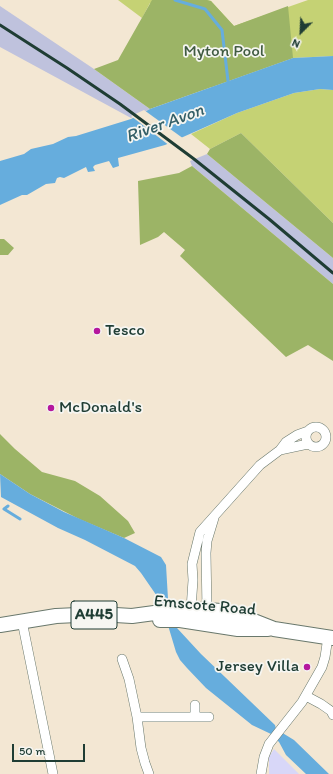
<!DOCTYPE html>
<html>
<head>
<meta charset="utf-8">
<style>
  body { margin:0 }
  #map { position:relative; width:333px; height:774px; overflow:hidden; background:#f3e7d3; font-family:Itim,sans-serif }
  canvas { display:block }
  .north { position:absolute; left:281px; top:12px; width:40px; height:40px; -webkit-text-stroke:3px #f6f6f2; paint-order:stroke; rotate:204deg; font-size:11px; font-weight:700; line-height:16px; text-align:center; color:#1f3d34 }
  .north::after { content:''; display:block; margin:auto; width:14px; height:18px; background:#1f3d34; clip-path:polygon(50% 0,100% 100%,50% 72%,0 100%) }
  .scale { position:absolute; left:12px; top:744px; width:73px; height:18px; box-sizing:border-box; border:2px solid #1f3d34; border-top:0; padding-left:5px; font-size:12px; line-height:14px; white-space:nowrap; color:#1f3d34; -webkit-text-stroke:3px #f6f6f2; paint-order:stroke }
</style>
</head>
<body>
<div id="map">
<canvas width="333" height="774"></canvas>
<div class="north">N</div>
<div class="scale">50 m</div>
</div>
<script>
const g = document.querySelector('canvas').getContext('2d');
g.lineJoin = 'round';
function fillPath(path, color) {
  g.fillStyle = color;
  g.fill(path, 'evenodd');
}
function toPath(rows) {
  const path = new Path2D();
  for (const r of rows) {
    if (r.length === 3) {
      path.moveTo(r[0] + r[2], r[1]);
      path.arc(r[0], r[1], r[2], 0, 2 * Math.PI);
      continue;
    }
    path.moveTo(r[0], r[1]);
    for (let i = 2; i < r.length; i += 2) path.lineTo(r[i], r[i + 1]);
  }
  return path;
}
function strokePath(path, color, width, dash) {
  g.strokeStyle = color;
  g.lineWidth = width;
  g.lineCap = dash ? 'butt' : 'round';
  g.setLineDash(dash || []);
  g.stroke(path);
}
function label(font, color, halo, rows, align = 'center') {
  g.font = font + ' Itim,sans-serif';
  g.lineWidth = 3.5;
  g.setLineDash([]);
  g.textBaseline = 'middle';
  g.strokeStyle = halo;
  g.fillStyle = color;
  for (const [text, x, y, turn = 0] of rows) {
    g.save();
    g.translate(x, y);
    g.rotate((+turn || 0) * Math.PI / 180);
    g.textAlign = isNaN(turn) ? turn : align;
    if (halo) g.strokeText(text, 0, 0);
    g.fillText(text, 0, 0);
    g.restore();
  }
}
const built = toPath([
  [274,749,299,774,269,774,269,757]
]);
const industrial = toPath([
  [0,6,94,69,150,109,131,118,0,47],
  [207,154,333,258,333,284,192,166,190,161]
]);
const green = toPath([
  [118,0,207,0,211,1,234,26,308,0,333,0,333,56,293,58,212,87,150,3,142,18],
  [320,89,333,90,333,223,241,133,210,149,191,134,237,113,294,93]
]);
const forest = toPath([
  [152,0,207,0,211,1,234,26,288,6,293,58,150,109,94,69,118,60],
  [241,133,333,223,333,258,207,154,210,149],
  [192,166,333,284,333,361,308,345,286,357,180,256,185,250,164,232,158,237,140,245,138,181,179,173],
  [0,239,4,239,14,248,8,255,0,255],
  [0,434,15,449,42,472,75,481,100,496,128,521,135,533,124,538,79,519,30,494,0,474]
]);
const water = toPath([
  [333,56,333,90,320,89,294,93,237,113,165,145,118,158,119,166,113,168,109,161,95,165,93,167,95,171,88,172,86,167,64,178,60,177,57,178,55,183,46,184,27,195,22,195,0,205,0,161,24,154,31,149,53,144,68,137,76,136,131,119,150,109,293,58],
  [0,474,30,494,64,512,124,538,161,557,166,565,168,599,173,622,177,628,201,654,275,725,276,729,294,740,329,774,306,774,286,755,279,742,271,734,252,725,206,688,187,668,180,660,176,652,161,602,141,573,135,566,85,540,58,528,1,497]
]);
const pier = toPath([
  [144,110,184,139,170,146,131,116]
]);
const stream = toPath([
  [175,0,205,9,222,30,228,81],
  [8,506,4,509,20,519]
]);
const minor = toPath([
  [316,437,10],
  [280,450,308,444],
  [203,612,207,610,206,553,207,541,214,518],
  [22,621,53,774],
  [228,621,200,614,191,609,193,580,192,564,200,532,260,465,280,450,286,442,297,435,308,431],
  [122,659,129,679,137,717,141,748,145,763,149,774],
  [306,696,321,704,331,711,333,715],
  [195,705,195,717],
  [137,717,209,717],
  [261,774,264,757,269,744,302,702,322,667,325,657,328,637]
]);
const primary = toPath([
  [160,620,180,620,238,629,268,629],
  [0,625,56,616,99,614,132,616,184,609,207,610,221,611,241,616,274,629,333,638]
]);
const rail = toPath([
  [0,25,67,68,120,104,194,159,269,219,333,273]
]);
const markers = [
  [97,331,4,"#b5179e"],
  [51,408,4,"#b5179e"],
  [307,667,4,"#b5179e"]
];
const shields = [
  [94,615,46]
];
const shieldNames = [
  ["A445",94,615]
];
const parkNames = [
  ["Myton Pool",224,52]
];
const poiNames = [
  ["Tesco",105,331],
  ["McDonald's",59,408],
  ["Jersey Villa",299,667,"right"]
];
const streetNames = [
  ["Emscote Road",205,606,5]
];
const waterNames = [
  ["River Avon",165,124,-20]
];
fillPath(built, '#d8d7f8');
fillPath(industrial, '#bfc2dd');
fillPath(green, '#c5d274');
fillPath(forest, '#9cb466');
fillPath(water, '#66addd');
fillPath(pier, '#f3e7d3');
strokePath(stream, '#66addd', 3);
strokePath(minor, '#69786c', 10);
strokePath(primary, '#69786c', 16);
strokePath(minor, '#fff', 9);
strokePath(primary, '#fff', 14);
strokePath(rail, '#1f3d34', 3);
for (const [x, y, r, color] of markers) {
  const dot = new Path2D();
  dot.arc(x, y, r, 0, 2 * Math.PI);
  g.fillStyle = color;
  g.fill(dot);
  strokePath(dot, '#f6f6f2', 1.5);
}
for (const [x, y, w] of shields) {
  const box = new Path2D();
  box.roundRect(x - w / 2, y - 14, w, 28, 3);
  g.fillStyle = '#f6f6f2';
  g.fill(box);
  strokePath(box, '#1f3d34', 1);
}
label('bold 16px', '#1f3d34', null, shieldNames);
label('17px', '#405b41', '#f6f6f2', parkNames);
label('17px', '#1f3d34', '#f6f6f2', poiNames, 'left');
label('17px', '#1f3d34', '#f6f6f2', streetNames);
label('italic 18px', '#345f67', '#f6f6f2', waterNames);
</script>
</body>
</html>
